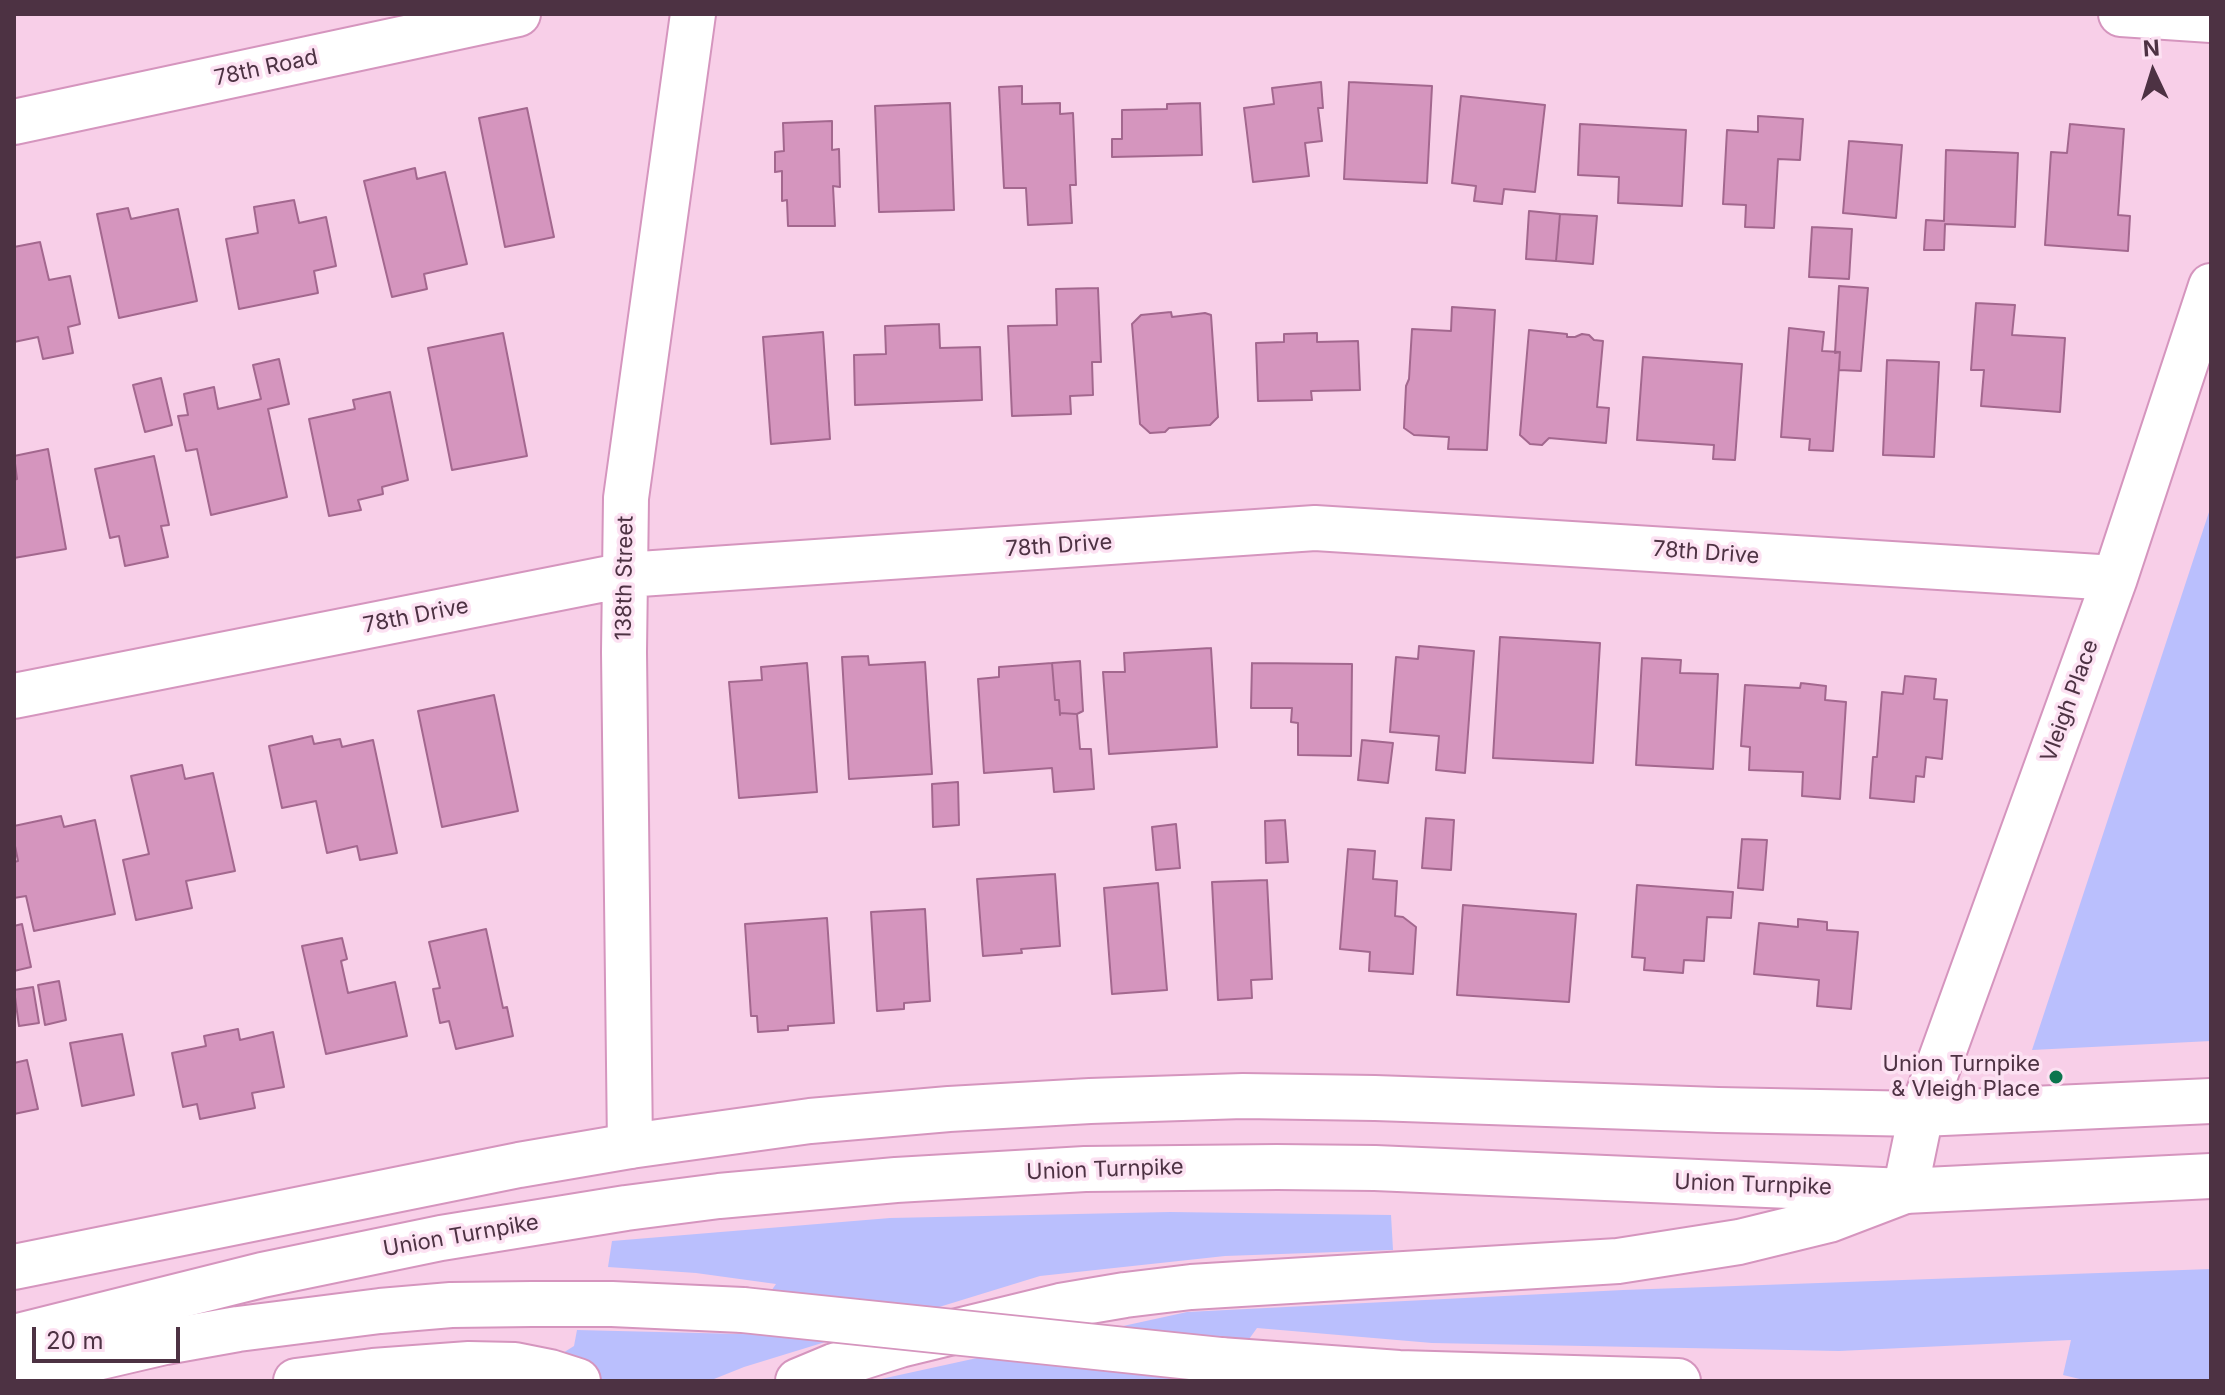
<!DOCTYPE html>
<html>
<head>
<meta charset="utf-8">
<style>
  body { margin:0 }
  #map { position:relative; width:2225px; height:1395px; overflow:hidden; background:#f8cfe8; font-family:Inter,sans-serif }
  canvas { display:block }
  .frame { position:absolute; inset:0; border:16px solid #4d3243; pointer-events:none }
  .north { position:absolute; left:2113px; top:32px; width:80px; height:80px; -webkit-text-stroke:6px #fce1f2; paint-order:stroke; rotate:356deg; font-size:22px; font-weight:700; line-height:32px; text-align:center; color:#4d3243 }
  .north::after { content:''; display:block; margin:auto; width:28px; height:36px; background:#4d3243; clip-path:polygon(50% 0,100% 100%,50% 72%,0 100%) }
  .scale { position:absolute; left:32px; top:1327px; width:148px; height:36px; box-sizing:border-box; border:4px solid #4d3243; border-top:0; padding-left:10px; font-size:24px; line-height:28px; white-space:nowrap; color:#4d3243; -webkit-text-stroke:6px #fce1f2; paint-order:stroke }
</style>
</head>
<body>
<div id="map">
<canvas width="2225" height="1395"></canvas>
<div class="frame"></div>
<div class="north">N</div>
<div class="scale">20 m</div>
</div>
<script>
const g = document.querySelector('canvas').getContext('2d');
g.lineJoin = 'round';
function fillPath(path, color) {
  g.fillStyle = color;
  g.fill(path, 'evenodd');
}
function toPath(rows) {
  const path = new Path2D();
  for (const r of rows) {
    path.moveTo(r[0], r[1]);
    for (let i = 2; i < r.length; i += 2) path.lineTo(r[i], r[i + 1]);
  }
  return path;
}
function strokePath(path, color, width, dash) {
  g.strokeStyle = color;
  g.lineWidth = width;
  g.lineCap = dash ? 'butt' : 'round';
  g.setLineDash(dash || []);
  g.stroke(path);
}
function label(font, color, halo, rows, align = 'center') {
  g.font = font + ' Inter,sans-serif';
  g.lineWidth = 7;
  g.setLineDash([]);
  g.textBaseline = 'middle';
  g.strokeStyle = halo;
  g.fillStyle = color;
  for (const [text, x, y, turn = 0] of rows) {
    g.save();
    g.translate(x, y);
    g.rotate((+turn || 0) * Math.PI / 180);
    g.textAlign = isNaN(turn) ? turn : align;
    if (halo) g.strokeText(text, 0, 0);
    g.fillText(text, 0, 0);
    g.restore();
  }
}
const green = toPath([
  [2211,506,2211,1041,2032,1050],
  [1170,1212,1391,1215,1393,1250,1225,1256,1040,1276,744,1367,709,1381,518,1381,574,1346,577,1330,741,1334,776,1284,696,1273,608,1267,612,1241,890,1218],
  [2211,1269,2211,1381,2088,1381,2063,1375,2071,1340,1839,1351,1432,1343,1257,1328,1219,1381,872,1381,1187,1312,1623,1290]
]);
const building = toPath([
  [1321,82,1323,108,1318,108,1322,141,1305,143,1309,176,1253,182,1244,108,1274,104,1272,88,1321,82],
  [1349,82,1432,86,1427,183,1344,179,1349,82],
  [1022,86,1022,104,1060,103,1060,114,1073,113,1076,185,1070,185,1072,223,1028,225,1026,188,1004,188,999,87,1022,86],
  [1461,96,1545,105,1535,192,1504,189,1502,204,1474,201,1476,186,1452,183,1461,96],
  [950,103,954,210,879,212,875,106,950,103],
  [1200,103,1202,155,1112,157,1112,139,1122,139,1122,110,1167,109,1167,104,1200,103],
  [527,108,554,237,505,247,479,118,527,108],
  [1758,116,1803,119,1800,160,1778,159,1774,228,1745,227,1746,205,1723,204,1727,130,1758,132,1758,116],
  [832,121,832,150,839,149,840,187,833,186,835,226,788,226,787,200,782,201,782,171,775,172,775,152,784,151,783,123,832,121],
  [1580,124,1686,130,1682,206,1618,203,1619,177,1578,175,1580,124],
  [2070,124,2124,129,2118,215,2130,216,2128,251,2045,245,2051,152,2067,153,2070,124],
  [1849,141,1902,145,1896,218,1843,213,1849,141],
  [1946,150,2018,153,2015,227,1945,224,1944,250,1924,250,1926,220,1944,221,1946,150],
  [415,168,417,179,445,172,467,264,424,274,427,289,392,297,364,181,415,168],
  [294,200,299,223,326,217,336,266,314,271,318,293,239,309,226,239,258,233,254,207,294,200],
  [128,208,131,219,178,209,197,301,119,318,97,214,128,208],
  [1529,211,1560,214,1556,261,1526,259,1529,211],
  [1560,214,1597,216,1593,264,1556,261,1560,214],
  [1812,227,1852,229,1849,279,1809,277,1812,227],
  [40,242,49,280,70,276,80,324,68,327,73,353,43,359,38,337,14,342,14,247,40,242],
  [1839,286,1868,288,1861,371,1839,370,1840,352,1835,353,1839,286],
  [1098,288,1101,362,1092,362,1093,395,1070,396,1071,414,1012,416,1008,326,1057,325,1056,289,1098,288],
  [1976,303,2015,305,2012,335,2065,338,2060,412,1981,406,1984,370,1971,370,1976,303],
  [1452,307,1495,310,1487,450,1448,449,1449,437,1414,435,1404,428,1406,386,1409,379,1412,329,1451,331,1452,307],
  [1171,312,1172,317,1205,313,1211,315,1218,417,1210,425,1169,428,1165,432,1150,433,1140,424,1132,324,1141,315,1171,312],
  [939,324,940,348,980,347,982,400,855,405,854,355,886,354,885,326,939,324],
  [1789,328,1824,332,1822,351,1840,352,1833,451,1809,450,1810,439,1781,437,1789,328],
  [1529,330,1567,334,1567,337,1575,337,1582,334,1589,335,1594,340,1603,341,1597,407,1609,408,1606,443,1549,438,1542,445,1530,444,1520,435,1529,330],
  [823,332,830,439,771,444,763,337,823,332],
  [503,333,527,456,452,470,428,348,503,333],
  [1317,333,1317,342,1358,341,1360,390,1311,391,1312,400,1258,401,1256,343,1284,342,1284,334,1317,333],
  [1643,357,1742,364,1735,460,1713,459,1714,445,1637,440,1643,357],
  [279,359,289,404,268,409,287,497,211,515,197,449,186,451,178,416,188,415,184,394,214,387,218,409,261,399,253,365,279,359],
  [1887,360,1939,362,1934,457,1883,455,1887,360],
  [161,378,172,425,145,432,133,385,161,378],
  [390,392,408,480,382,487,383,494,358,500,361,510,329,516,309,419,355,409,353,400,390,392],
  [48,449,66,549,14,558,14,480,17,479,14,456,48,449],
  [154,456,169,525,161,526,168,557,125,566,119,536,110,538,95,469,154,456],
  [1500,637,1600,643,1593,763,1493,758,1500,637],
  [1419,646,1474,651,1465,773,1436,770,1439,736,1390,732,1396,657,1418,659,1419,646],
  [1211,648,1217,747,1109,754,1103,672,1125,672,1124,653,1211,648],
  [868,656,869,665,925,662,932,774,849,779,842,657,868,656],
  [1642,658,1681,660,1680,673,1718,674,1713,769,1636,765,1642,658],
  [1080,661,1083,711,1077,714,1060,713,1059,700,1055,700,1052,663,1080,661],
  [807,663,817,792,739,798,729,682,762,680,761,667,807,663],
  [1052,663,1055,700,1059,700,1060,715,1060,713,1077,714,1080,749,1091,749,1094,789,1054,792,1052,768,984,773,978,679,999,677,999,667,1052,663],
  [1252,663,1352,664,1351,756,1298,755,1298,723,1291,722,1292,708,1251,708,1252,663],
  [1905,676,1936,679,1934,699,1947,700,1942,759,1926,757,1924,777,1916,776,1914,802,1870,798,1873,757,1877,757,1882,692,1903,694,1905,676],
  [1801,683,1826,686,1825,700,1846,702,1840,799,1802,796,1803,772,1749,770,1750,747,1741,746,1745,685,1800,688,1801,683],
  [494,695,518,811,442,827,418,711,494,695],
  [312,736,314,744,340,739,342,747,373,740,397,853,360,860,357,846,327,853,316,801,282,808,269,746,312,736],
  [1362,740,1393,743,1388,783,1358,780,1362,740],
  [182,765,185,779,213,773,235,871,186,881,192,908,136,920,123,860,149,854,131,776,182,765],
  [958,782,959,825,933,827,932,784,958,782],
  [61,816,64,827,95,820,115,914,34,931,26,896,14,898,14,862,18,861,14,841,14,826,61,816],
  [1426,818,1454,820,1451,870,1422,868,1426,818],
  [1285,820,1288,862,1266,863,1265,821,1285,820],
  [1176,824,1180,868,1156,870,1152,827,1176,824],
  [1742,839,1767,840,1763,890,1738,888,1742,839],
  [1348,849,1375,851,1373,879,1397,881,1395,916,1403,917,1416,927,1413,974,1369,971,1370,952,1340,949,1348,849],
  [1055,874,1060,946,1021,949,1022,953,983,956,977,879,1055,874],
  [1267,880,1272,979,1251,980,1252,998,1218,1000,1212,882,1267,880],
  [1158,883,1167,990,1112,994,1104,888,1158,883],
  [1637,885,1733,892,1731,918,1707,917,1704,961,1684,960,1683,973,1644,970,1645,958,1632,957,1637,885],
  [1463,905,1576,914,1569,1002,1457,995,1463,905],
  [925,909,930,1001,904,1003,904,1009,877,1011,871,912,925,909],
  [827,918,834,1023,788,1026,788,1030,758,1032,757,1016,751,1016,745,924,827,918],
  [1798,919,1827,922,1827,930,1858,932,1851,1009,1817,1006,1819,980,1754,974,1759,923,1798,927,1798,919],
  [22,924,31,967,14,971,14,926,22,924],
  [486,929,503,1008,507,1007,513,1036,456,1049,449,1021,440,1023,433,989,440,988,429,942,486,929],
  [342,938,347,959,341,961,348,993,395,982,407,1036,326,1054,302,946,342,938],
  [59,981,66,1020,45,1025,38,985,59,981],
  [33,987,39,1023,19,1026,14,990,33,987],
  [238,1029,240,1040,273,1032,284,1087,252,1093,255,1108,200,1119,197,1104,183,1107,172,1053,206,1046,204,1036,238,1029],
  [122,1034,134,1095,82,1106,70,1043,122,1034],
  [27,1060,38,1109,14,1114,14,1063,27,1060]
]);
const minor = toPath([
  [2121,14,2211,20],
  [14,122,518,14],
  [14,696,625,575,1315,528,2115,578],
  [1921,1114,2115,578,2211,286],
  [630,1146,624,652,626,498,693,14]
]);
const tertiary = toPath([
  [14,1267,519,1165,630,1146,810,1121,949,1109,1090,1101,1243,1096,1375,1098,1718,1110,1921,1114,2211,1101]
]);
const primary = toPath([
  [1905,1191,1921,1114],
  [14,1337,262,1275,441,1238,626,1208,719,1196,896,1180,1085,1169,1277,1167,1375,1168,1905,1191,2211,1176]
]);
const motorway = toPath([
  [1220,1360,1399,1373,1678,1381],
  [14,1370,92,1359,165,1342,238,1329,380,1311,451,1305,532,1304,612,1304,743,1310],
  [296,1381,373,1371,469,1364,515,1365,550,1372,578,1381],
  [798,1381,834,1366,900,1345,1060,1306,1125,1295,1191,1287,1618,1261,1739,1242,1829,1220,1905,1191]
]);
const motorwayBridge = toPath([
  [743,1310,1220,1360]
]);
const markers = [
  [2056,1077,8,"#0b754e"]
];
const streetNames = [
  ["78th Road",266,68,-12],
  ["78th Drive",1059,546,-4],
  ["78th Drive",1706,553,4],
  ["138th Street",625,578,-89],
  ["78th Drive",416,616,-11],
  ["Vleigh Place",2070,701,-70],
  ["Union Turnpike",1105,1170,-2],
  ["Union Turnpike",1753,1185,2],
  ["Union Turnpike",461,1236,-10]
];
const poiNames = [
  ["Union Turnpike",2040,1064],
  ["& Vleigh Place",2040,1089]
];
fillPath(green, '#babffd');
fillPath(building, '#d595be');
strokePath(building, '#a3678e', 2);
strokePath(minor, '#d595be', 48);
strokePath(tertiary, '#d595be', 48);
strokePath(primary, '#d595be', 48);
strokePath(motorway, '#d595be', 48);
strokePath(minor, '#fff', 44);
strokePath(tertiary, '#fff', 44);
strokePath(primary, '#fff', 44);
strokePath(motorway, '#fff', 44);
strokePath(motorwayBridge, '#d595be', 48, []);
strokePath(motorwayBridge, '#fff', 44);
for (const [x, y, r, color] of markers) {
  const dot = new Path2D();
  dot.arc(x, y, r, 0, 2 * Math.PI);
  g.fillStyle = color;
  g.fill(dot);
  strokePath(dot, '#fce1f2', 3);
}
label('22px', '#4d3243', '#fce1f2', streetNames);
label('22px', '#4d3243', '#fce1f2', poiNames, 'right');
</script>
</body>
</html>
